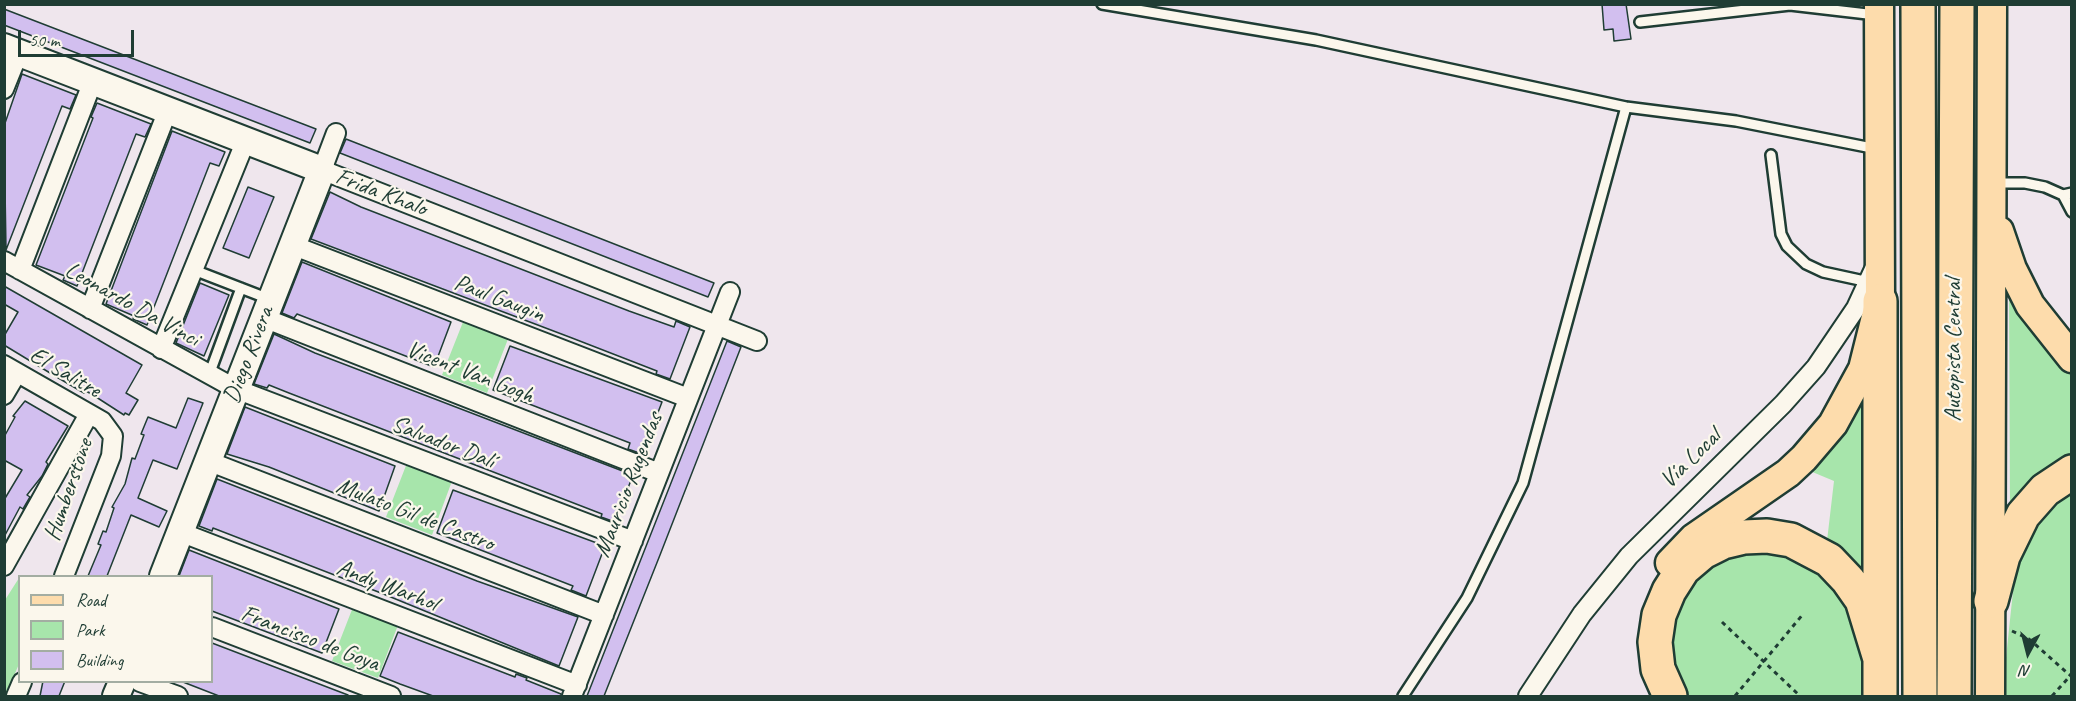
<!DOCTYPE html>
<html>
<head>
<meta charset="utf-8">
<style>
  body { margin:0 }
  #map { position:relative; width:2076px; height:701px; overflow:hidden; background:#efe6ed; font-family:Caveat,sans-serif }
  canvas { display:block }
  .frame { position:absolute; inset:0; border:6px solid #1f3d34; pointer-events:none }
  .legend { position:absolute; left:18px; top:575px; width:195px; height:108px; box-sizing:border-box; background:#fbf7ec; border:2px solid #a3ada2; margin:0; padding:8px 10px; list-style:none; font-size:18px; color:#1f3d34 }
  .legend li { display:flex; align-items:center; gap:12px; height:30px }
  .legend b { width:30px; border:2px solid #a3ada2 }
  .north { position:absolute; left:1998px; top:623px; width:60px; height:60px; -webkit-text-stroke:4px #fbf7ec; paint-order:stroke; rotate:187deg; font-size:16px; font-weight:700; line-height:24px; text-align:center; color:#1f3d34 }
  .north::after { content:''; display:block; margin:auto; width:21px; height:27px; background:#1f3d34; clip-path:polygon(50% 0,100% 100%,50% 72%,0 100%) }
  .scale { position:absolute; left:18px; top:30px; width:116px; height:27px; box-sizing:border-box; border:3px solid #1f3d34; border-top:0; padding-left:8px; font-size:18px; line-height:21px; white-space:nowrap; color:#1f3d34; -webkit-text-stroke:4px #fbf7ec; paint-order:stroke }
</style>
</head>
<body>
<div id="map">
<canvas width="2076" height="701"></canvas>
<div class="frame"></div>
<ul class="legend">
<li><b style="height:8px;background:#fddcac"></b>Road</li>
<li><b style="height:16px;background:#a7e5ab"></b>Park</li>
<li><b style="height:16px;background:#d2bfef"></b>Building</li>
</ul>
<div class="north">N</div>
<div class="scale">50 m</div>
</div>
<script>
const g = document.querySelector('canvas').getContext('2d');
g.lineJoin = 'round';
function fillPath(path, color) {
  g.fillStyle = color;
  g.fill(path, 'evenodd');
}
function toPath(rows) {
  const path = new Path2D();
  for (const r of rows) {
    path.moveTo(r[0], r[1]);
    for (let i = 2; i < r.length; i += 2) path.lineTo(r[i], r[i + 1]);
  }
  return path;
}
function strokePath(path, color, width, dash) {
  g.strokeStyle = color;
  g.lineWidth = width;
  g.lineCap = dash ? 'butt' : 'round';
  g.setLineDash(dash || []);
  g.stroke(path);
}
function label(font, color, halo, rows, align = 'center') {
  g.font = font + ' Caveat,sans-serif';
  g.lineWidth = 4.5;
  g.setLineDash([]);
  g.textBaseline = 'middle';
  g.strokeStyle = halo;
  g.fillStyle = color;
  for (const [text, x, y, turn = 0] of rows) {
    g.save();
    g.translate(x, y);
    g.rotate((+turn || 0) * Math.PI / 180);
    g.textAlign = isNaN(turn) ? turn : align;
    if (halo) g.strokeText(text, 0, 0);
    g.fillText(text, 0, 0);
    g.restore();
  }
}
const green = toPath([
  [2009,283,2044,345,2072,374,2071,457,2010,513],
  [463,322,508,339,487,393,442,375],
  [1866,401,1867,579,1827,541,1834,481,1810,471,1832,447,1860,403],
  [407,463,452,481,432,535,386,517],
  [2071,484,2071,696,2002,696,2015,572,2020,553,2033,524],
  [1794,551,1845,593,1862,642,1867,696,1683,696,1670,675,1671,612,1680,593,1727,552],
  [19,578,19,664,7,692,4,690,5,600],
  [353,607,398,625,378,678,332,661]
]);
const building = toPath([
  [1602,4,1626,4,1631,39,1614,41,1613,29,1604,30,1602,4],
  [4,9,316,129,310,143,4,25,4,9],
  [22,74,76,95,70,109,62,106,6,250,4,126,22,74],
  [97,103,151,124,145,137,136,134,77,286,63,280,65,276,36,265,93,118,91,117,97,103],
  [172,131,225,152,219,166,210,163,147,325,133,319,134,316,106,304,172,131],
  [346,139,714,283,708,297,340,153,346,139],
  [248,187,274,197,249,258,223,248,248,187],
  [330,192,361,207,629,311,674,327,676,321,690,327,670,379,656,374,657,371,572,338,311,239,330,192],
  [302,262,451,322,434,367,297,314,294,318,282,313,302,262],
  [200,283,229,295,204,356,176,343,200,283],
  [4,286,142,365,126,393,138,400,129,415,125,413,124,415,93,395,86,391,84,393,55,376,4,345,4,336,18,312,4,304,4,286],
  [274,334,315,353,633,475,615,522,601,517,602,514,289,393,269,385,267,388,254,384,274,334],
  [727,341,741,347,660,555,604,696,587,696,727,341],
  [510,346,662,402,642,454,628,449,630,443,493,390,510,346],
  [188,398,203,403,177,469,153,460,138,498,167,511,159,527,131,515,107,576,88,576,101,545,98,544,103,531,106,532,114,508,112,507,125,484,132,458,135,459,144,435,141,434,148,417,176,428,188,398],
  [25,401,68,426,46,462,48,464,42,476,27,495,30,497,23,509,20,507,4,537,4,500,22,470,4,460,4,437,15,417,13,416,25,401],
  [245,407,395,466,379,511,269,467,227,454,245,407],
  [217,479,477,581,578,617,559,666,381,593,213,528,212,531,199,526,217,479],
  [453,490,605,546,586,596,571,590,573,586,437,533,453,490],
  [189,550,339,609,322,653,212,611,212,576,179,576,189,550],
  [398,632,515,677,516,674,527,678,526,680,561,694,561,696,433,696,400,684,380,676,398,632],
  [212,643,348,695,348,696,219,696,183,682,212,681,212,643],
  [43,681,65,681,59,696,40,696,43,681]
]);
const path = toPath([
  [2071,531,2072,531],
  [1722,622,1800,696],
  [2012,631,2029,639,2072,677],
  [1735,696,1804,613],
  [2052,696,2071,675]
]);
const lane = toPath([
  [1102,4,1316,40,1626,107,1736,121,1877,149],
  [1640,22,1790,5,1876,15],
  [1771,155,1781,234,1787,246,1806,264,1823,272,1869,282],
  [1995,183,2025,183,2045,187,2063,195,2072,193],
  [2063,195,2072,212],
  [194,270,269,299],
  [209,375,241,288],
  [1403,696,1467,598,1523,483,1626,107]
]);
const street = toPath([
  [4,89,19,52],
  [336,133,322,170,757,341],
  [292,245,688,398],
  [4,261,236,389,633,541],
  [20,270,93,81],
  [90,309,168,110],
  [264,318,659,473],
  [161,349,246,140],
  [4,365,102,421,113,436,111,456,64,576],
  [4,395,17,373],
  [208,461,604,615],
  [180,532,577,685],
  [4,566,89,414],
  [212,627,391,696],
  [140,682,178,696],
  [16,696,22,682],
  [572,696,730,292],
  [1528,696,1582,614,1629,556,1783,404,1816,367,1856,308,1875,267]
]);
const secondary = toPath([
  [4,47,322,170,163,576],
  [116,696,122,682]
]);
const primary = toPath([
  [1999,231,2012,269,2030,305,2072,358],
  [1670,563,1694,538,1788,473,1804,458,1833,424,1863,369,1880,301,1879,4],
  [1990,696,1992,4]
]);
const highway = toPath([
  [1918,4,1920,696],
  [1991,601,2003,556,2023,515,2045,490,2072,472],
  [1670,696,1658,669,1655,642,1659,615,1669,591,1683,569,1703,552,1723,542,1744,537,1767,536,1791,540,1829,560,1848,580,1862,600,1880,659],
  [1880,696,1880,301],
  [1954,696,1957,4]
]);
const streetNames = [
  ["Frida Khalo",381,193,21],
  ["Paul Gaugin",499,299,21],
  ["Leonardo Da Vinci",132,305,29],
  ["Autopista Central",1954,350,-90],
  ["Diego Rivera",249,355,-69],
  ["El Salitre",65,373,30],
  ["Vicent Van Gogh",470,373,21],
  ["Salvador Dalí",443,443,21],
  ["Vía Local",1691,459,-44],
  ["Mauricio Rugendas",629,485,-69],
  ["Humberstone",69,490,-71],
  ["Mulato Gil de Castro",415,515,21],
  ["Andy Warhol",387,586,21],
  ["Francisco de Goya",310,639,21]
];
fillPath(green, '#a7e5ab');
fillPath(building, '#d2bfef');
strokePath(building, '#1f3d34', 1.5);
strokePath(lane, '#1f3d34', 14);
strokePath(street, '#1f3d34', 22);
strokePath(secondary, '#1f3d34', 30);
strokePath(primary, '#1f3d34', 33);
strokePath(highway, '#1f3d34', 38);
strokePath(path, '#1f3d34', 3, [4.5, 4.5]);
strokePath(lane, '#fbf7ec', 9);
strokePath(street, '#fbf7ec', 18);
strokePath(secondary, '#fbf7ec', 26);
strokePath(primary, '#fddcac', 28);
strokePath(highway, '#fddcac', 33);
label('24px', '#1f3d34', '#fbf7ec', streetNames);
</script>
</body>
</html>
